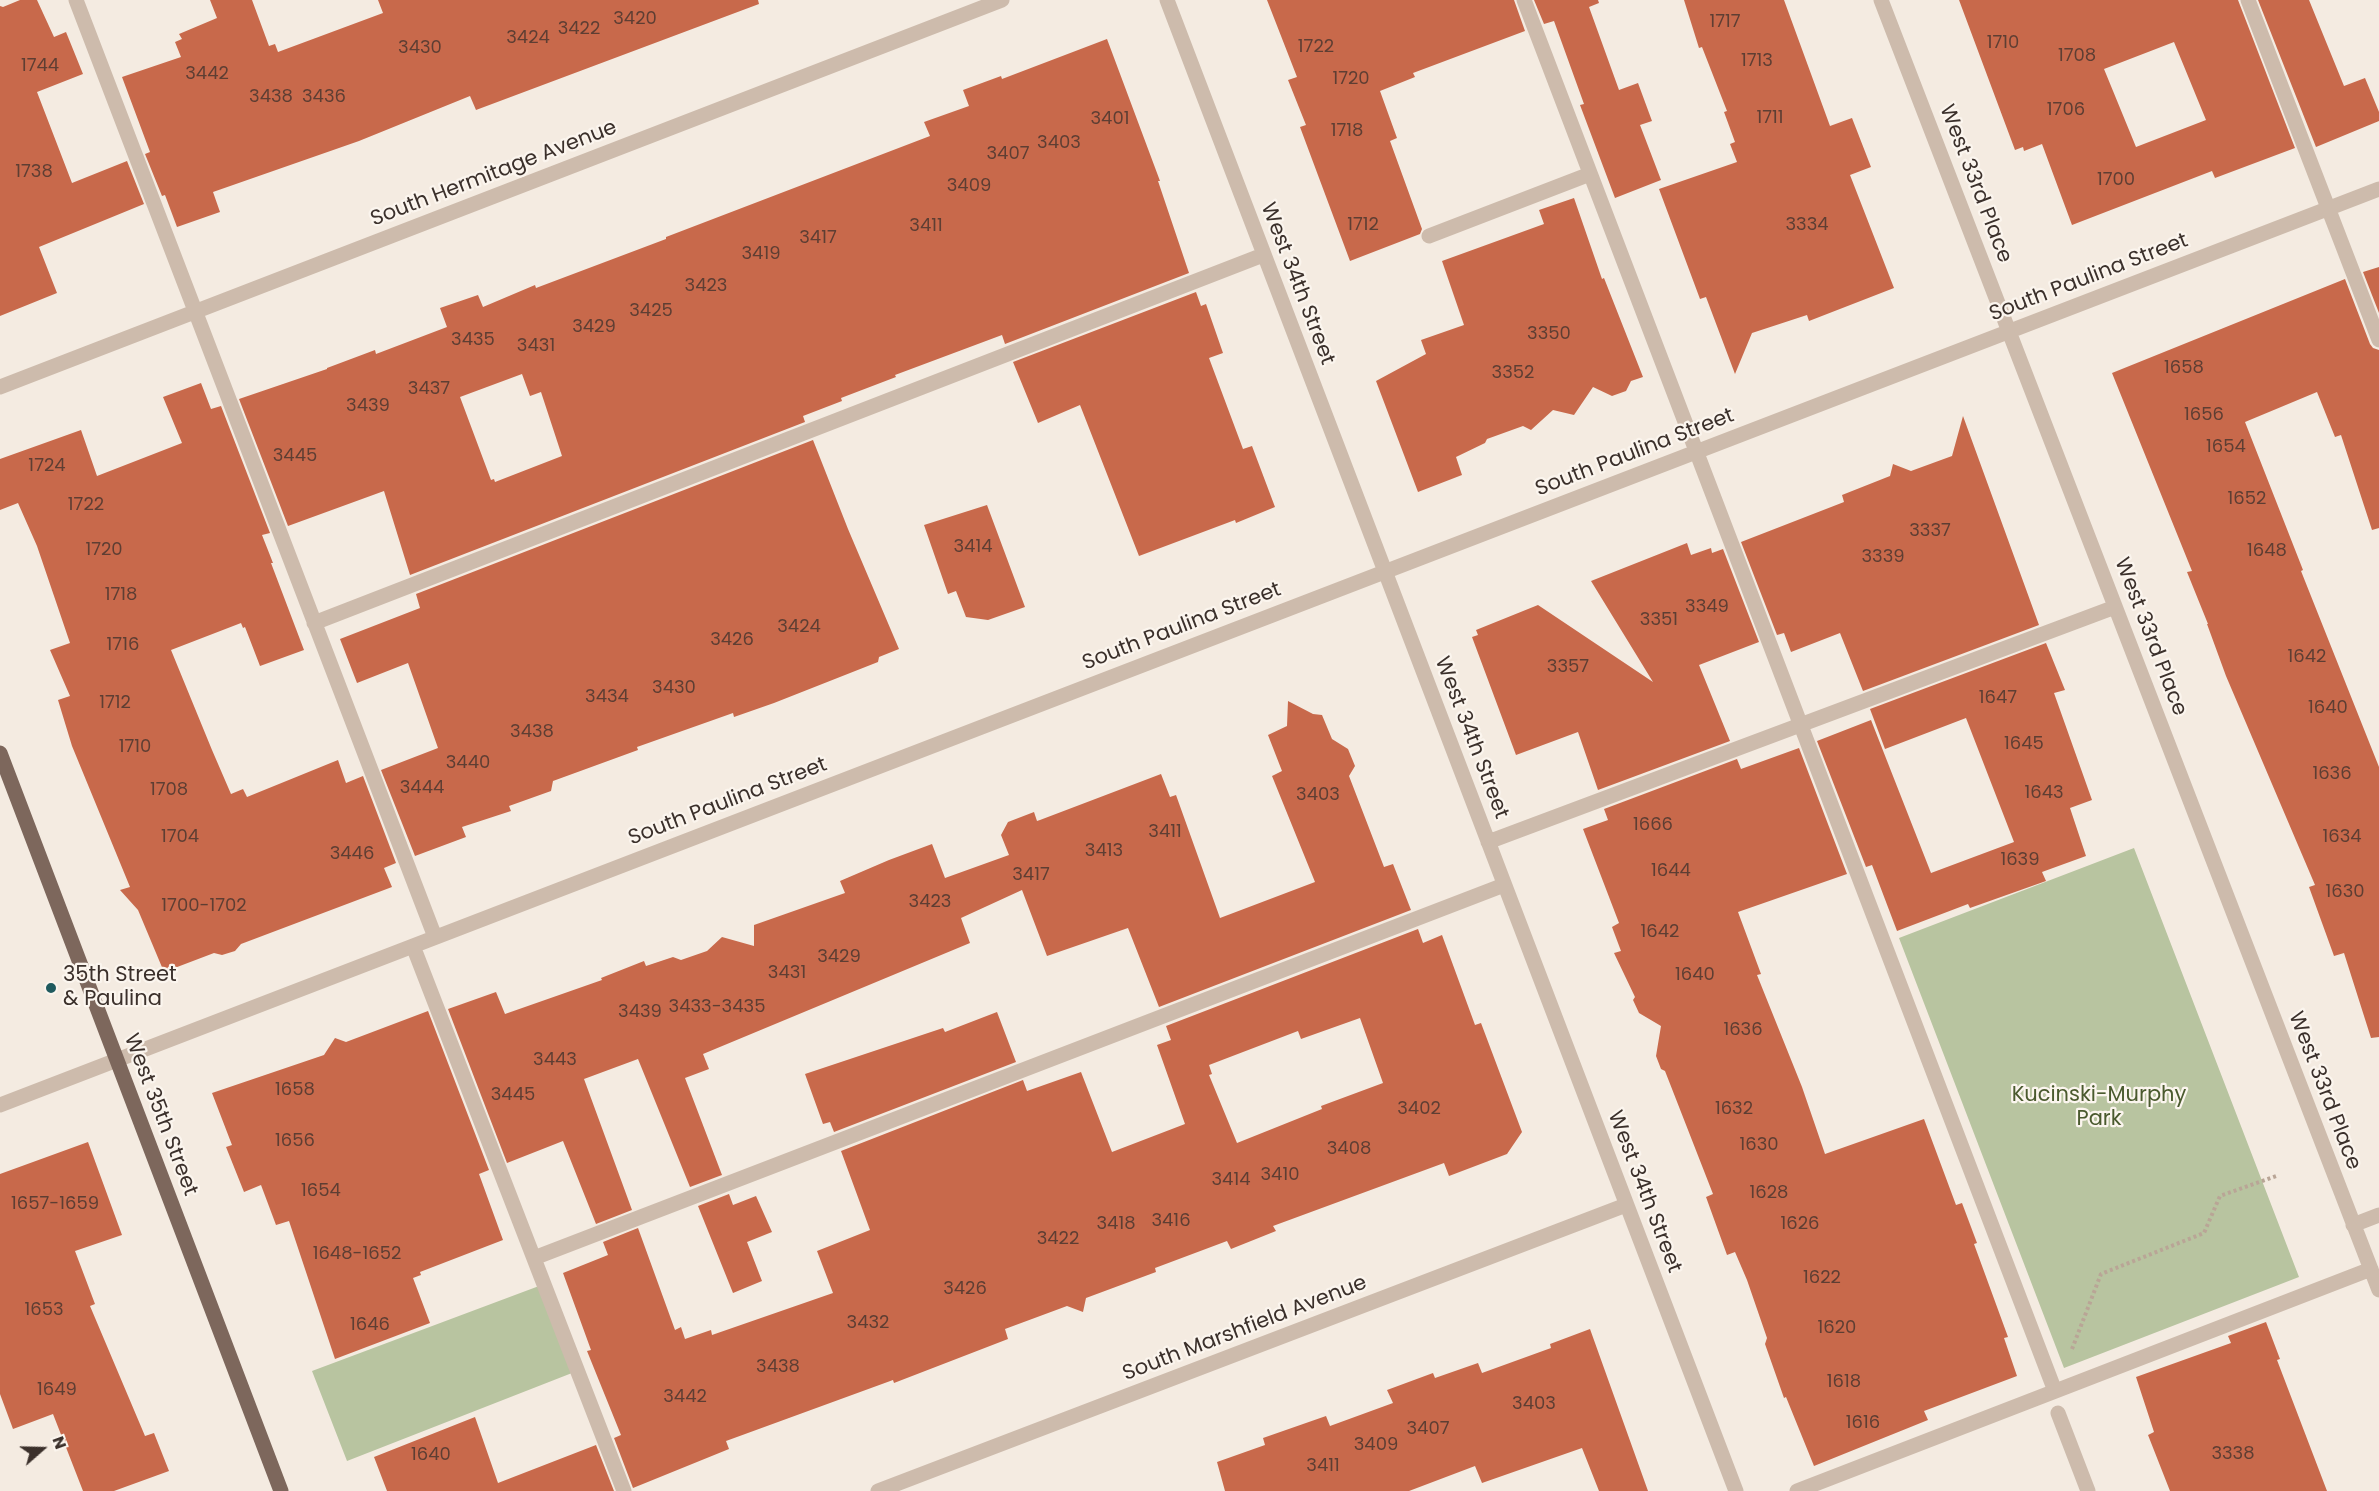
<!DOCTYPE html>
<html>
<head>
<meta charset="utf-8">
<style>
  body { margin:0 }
  #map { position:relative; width:2379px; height:1491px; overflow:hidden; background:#f4ebe1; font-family:Poppins,sans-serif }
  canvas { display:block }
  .north { position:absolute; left:12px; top:1419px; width:60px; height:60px; -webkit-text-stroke:4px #fbf5ee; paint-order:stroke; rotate:70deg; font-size:16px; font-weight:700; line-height:24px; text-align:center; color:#3b302b }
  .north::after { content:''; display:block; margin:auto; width:21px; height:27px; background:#3b302b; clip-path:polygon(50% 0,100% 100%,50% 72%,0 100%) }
</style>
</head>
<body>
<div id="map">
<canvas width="2379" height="1491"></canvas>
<div class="north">N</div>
</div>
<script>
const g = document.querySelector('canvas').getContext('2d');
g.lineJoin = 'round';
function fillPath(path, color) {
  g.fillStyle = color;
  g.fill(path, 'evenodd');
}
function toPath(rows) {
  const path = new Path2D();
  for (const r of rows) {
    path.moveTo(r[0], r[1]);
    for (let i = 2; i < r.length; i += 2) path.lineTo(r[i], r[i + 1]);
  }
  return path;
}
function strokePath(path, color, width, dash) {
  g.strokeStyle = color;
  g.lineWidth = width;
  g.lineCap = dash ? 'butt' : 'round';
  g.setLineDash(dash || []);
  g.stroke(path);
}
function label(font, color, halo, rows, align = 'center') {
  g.font = font + ' Poppins,sans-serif';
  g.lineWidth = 4.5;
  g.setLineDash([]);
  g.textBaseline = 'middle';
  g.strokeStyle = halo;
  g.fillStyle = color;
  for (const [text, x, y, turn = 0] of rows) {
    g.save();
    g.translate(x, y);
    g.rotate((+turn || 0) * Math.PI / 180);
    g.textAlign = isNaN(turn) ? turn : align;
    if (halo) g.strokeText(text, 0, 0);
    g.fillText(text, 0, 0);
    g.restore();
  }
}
const green = toPath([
  [2134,848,2299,1277,2064,1368,1899,938],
  [539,1286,572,1373,347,1461,312,1371]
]);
const building = toPath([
  [20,0,37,0,54,37,66,32,83,74,37,92,72,183,127,161,144,204,39,247,57,293,0,316,0,6,3,7],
  [210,0,252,0,269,46,275,44,278,52,383,13,378,0,758,0,759,4,476,110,470,96,359,141,213,192,220,212,177,227,165,195,162,196,145,154,150,152,122,77,181,57,175,42,182,39,179,34,217,18],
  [1267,0,1514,0,1525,31,1413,73,1415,77,1380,91,1397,138,1390,141,1422,229,1420,234,1350,261,1300,127,1306,125,1288,80,1297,77],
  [1534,0,1598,0,1599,3,1589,7,1619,90,1638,83,1652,121,1640,125,1661,180,1615,198,1580,105,1584,104,1554,21,1544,24],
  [1684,0,1784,0,1830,126,1852,118,1871,167,1850,175,1894,288,1809,321,1807,315,1752,333,1735,374,1706,297,1700,299,1659,189,1737,162,1730,144,1735,142,1724,112,1727,111,1702,47,1699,48],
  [1959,0,2238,0,2295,148,2215,178,2212,171,2072,225,2042,144,2024,151,2023,147,2015,150],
  [2174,42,2206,120,2136,147,2104,69],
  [2258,0,2309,0,2344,86,2365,78,2379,112,2379,121,2316,147],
  [1107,39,1160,181,1158,181,1189,273,1005,344,1002,335,895,375,896,377,841,398,842,401,803,416,805,422,410,575,384,491,288,526,239,399,327,369,327,368,375,350,376,354,447,327,440,308,478,295,483,307,535,285,536,288,666,239,666,237,930,136,924,122,969,106,963,90,1001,76,1002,79],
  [522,374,530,396,541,392,562,456,495,482,494,479,491,480,460,397],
  [1574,198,1602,279,1604,278,1643,377,1631,381,1626,391,1612,396,1593,387,1574,415,1553,410,1531,430,1523,426,1487,439,1485,443,1456,457,1462,475,1418,492,1376,381,1426,354,1421,340,1464,325,1442,261,1544,224,1539,210],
  [2379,267,2379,313,2363,272],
  [2345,279,2370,344,2373,348,2379,350,2379,528,2372,530,2341,435,2335,437,2317,392,2245,422,2303,570,2301,571,2379,767,2379,1037,2371,1038,2344,953,2334,956,2309,887,2315,885,2226,676,2207,624,2208,624,2187,572,2192,571,2112,373],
  [1196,292,1201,306,1206,304,1223,353,1209,358,1243,449,1252,446,1275,507,1236,523,1235,520,1139,556,1080,405,1038,423,1013,362],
  [201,383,211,409,221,406,270,533,262,535,273,563,271,563,304,650,260,666,245,627,243,628,241,623,171,650,212,750,231,794,243,789,247,797,338,760,346,783,363,776,396,863,384,868,392,887,241,944,235,951,222,955,214,953,164,972,138,910,120,890,130,887,72,746,58,700,70,696,50,650,70,643,37,546,18,503,0,510,0,459,81,430,97,476,182,443,163,397],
  [1963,416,2039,625,1863,691,1840,633,1791,652,1784,633,1777,635,1741,542,1844,502,1842,495,1890,476,1893,464,1911,471,1952,456],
  [813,440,848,529,899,649,879,657,878,662,774,703,734,717,733,713,637,747,638,750,553,781,551,791,509,806,511,811,462,827,466,837,415,856,381,770,438,748,408,663,357,683,340,639,420,608,416,594],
  [987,505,1025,607,988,620,966,617,956,591,948,594,924,525],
  [1687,543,1691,555,1711,548,1712,553,1723,549,1759,642,1699,665,1730,741,1598,790,1578,732,1516,755,1472,637,1478,635,1476,630,1538,605,1653,682,1591,581],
  [2046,643,2065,690,2054,693,2092,800,2070,808,2086,856,2042,872,2046,881,1970,908,1968,904,1897,931,1872,865,1866,867,1817,741,1871,720,1931,873,2014,842,1966,718,1885,749,1870,709],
  [1288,701,1313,714,1322,715,1332,739,1348,749,1355,766,1349,776,1384,867,1393,864,1411,910,1159,1007,1128,928,1047,956,1022,890,961,918,970,943,703,1054,709,1069,685,1078,722,1175,690,1187,638,1059,584,1079,632,1210,596,1224,563,1141,507,1163,448,1009,496,992,505,1014,602,980,601,978,644,961,646,966,673,957,681,960,707,951,722,937,754,946,754,925,845,893,840,881,889,860,932,844,945,878,1009,855,1001,835,1008,822,1034,812,1037,821,1040,820,1161,774,1170,797,1176,795,1220,918,1315,882,1272,776,1282,771,1268,735,1287,726],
  [1799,748,1847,874,1738,912,1761,974,1757,975,1802,1087,1825,1154,1924,1119,1956,1205,1962,1203,1977,1243,1974,1244,2008,1337,2004,1338,2017,1376,1924,1411,1928,1420,1814,1466,1786,1397,1784,1398,1765,1344,1767,1338,1747,1280,1735,1252,1727,1255,1706,1197,1713,1194,1665,1071,1661,1069,1656,1056,1661,1026,1639,1013,1633,1000,1635,997,1614,953,1621,951,1612,927,1619,923,1583,829,1608,820,1604,809,1737,759,1741,769],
  [1418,929,1423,943,1442,935,1475,1025,1481,1023,1522,1132,1507,1154,1449,1176,1444,1163,1273,1226,1276,1231,1231,1249,1227,1241,1155,1268,1156,1272,1086,1298,1083,1312,1067,1306,1005,1329,1008,1339,894,1383,893,1380,726,1441,729,1449,633,1488,614,1438,621,1435,587,1351,591,1350,563,1273,608,1255,603,1242,638,1228,675,1330,681,1327,685,1339,711,1330,712,1335,833,1293,817,1251,870,1230,841,1151,1023,1080,1027,1091,1081,1072,1112,1152,1185,1124,1157,1045,1171,1040,1166,1026],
  [1360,1018,1383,1083,1321,1106,1322,1109,1237,1143,1209,1075,1212,1074,1209,1065,1298,1031,1301,1039],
  [428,1011,489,1170,479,1174,503,1240,420,1272,421,1275,413,1278,430,1323,335,1359,289,1221,276,1225,261,1185,244,1192,226,1147,232,1145,212,1093,324,1055,335,1038,346,1042],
  [997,1012,1016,1062,834,1132,830,1122,823,1124,805,1074,943,1028,945,1032],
  [88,1142,122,1235,75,1251,95,1304,90,1306,145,1436,154,1433,169,1471,114,1491,83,1491,53,1414,13,1429,0,1394,0,1174],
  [729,1194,733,1205,756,1196,772,1232,747,1242,762,1281,733,1293,698,1206],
  [2266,1322,2280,1359,2277,1360,2327,1491,2170,1491,2148,1435,2154,1432,2136,1377,2231,1343,2228,1336],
  [1590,1329,1648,1491,1599,1491,1582,1448,1482,1483,1475,1466,1409,1491,1225,1491,1217,1462,1265,1445,1263,1438,1326,1416,1330,1426,1393,1403,1387,1390,1433,1373,1435,1378,1478,1363,1482,1373,1551,1348,1550,1344],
  [475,1417,498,1483,596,1445,614,1491,387,1491,374,1457]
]);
const path = toPath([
  [2072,1349,2101,1274,2204,1233,2220,1196,2276,1176]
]);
const minor = toPath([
  [76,0,435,937],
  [1167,0,1736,1491],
  [1524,0,2055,1391],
  [1881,0,2379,1290],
  [2248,0,2379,340],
  [1429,236,1590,174],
  [0,387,1002,0],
  [314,623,1263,255],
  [1488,842,2115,607],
  [413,946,624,1491],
  [0,1105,2379,189],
  [2353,1225,2379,1215],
  [534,1258,1504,885],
  [2058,1413,2088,1491],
  [878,1491,1626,1205],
  [1797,1491,2371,1269]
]);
const major = toPath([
  [0,753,281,1491]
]);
const markers = [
  [51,988,6,"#1f5a5e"]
];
const numberNames = [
  ["3420",635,19],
  ["1717",1725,22],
  ["3422",579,29],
  ["3424",528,38],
  ["1710",2003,43],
  ["1722",1316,47],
  ["3430",420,48],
  ["1708",2077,56],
  ["1713",1757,61],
  ["1744",40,66],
  ["3442",207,74],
  ["1720",1351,79],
  ["3438",271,97],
  ["3436",324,97],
  ["1706",2066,110],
  ["1711",1770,118],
  ["3401",1110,119],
  ["1718",1347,131],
  ["3403",1059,143],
  ["3407",1008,154],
  ["1738",34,172],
  ["1700",2116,180],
  ["3409",969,186],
  ["1712",1363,225],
  ["3334",1807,225],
  ["3411",926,226],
  ["3417",818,238],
  ["3419",761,254],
  ["3423",706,286],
  ["3425",651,311],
  ["3429",594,327],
  ["3350",1549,334],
  ["3435",473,340],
  ["3431",536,346],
  ["1658",2184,368],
  ["3352",1513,373],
  ["3437",429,389],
  ["3439",368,406],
  ["1656",2204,415],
  ["1654",2226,447],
  ["3445",295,456],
  ["1724",47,466],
  ["1652",2247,499],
  ["1722",86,505],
  ["3337",1930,531],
  ["3414",973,547],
  ["1720",104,550],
  ["1648",2267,551],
  ["3339",1883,557],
  ["1718",121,595],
  ["3349",1707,607],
  ["3351",1659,620],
  ["3424",799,627],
  ["3426",732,640],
  ["1716",123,645],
  ["1642",2307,657],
  ["3357",1568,667],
  ["3430",674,688],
  ["3434",607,697],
  ["1647",1998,698],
  ["1712",115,703],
  ["1640",2328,708],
  ["3438",532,732],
  ["1645",2024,744],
  ["1710",135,747],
  ["3440",468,763],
  ["1636",2332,774],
  ["3444",422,788],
  ["1708",169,790],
  ["1643",2044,793],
  ["3403",1318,795],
  ["1666",1653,825],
  ["3411",1165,832],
  ["1704",180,837],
  ["1634",2342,837],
  ["3413",1104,851],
  ["3446",352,854],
  ["1639",2020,860],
  ["1644",1671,871],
  ["3417",1031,875],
  ["1630",2345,892],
  ["3423",930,902],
  ["1700-1702",204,906],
  ["1642",1660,932],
  ["3429",839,957],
  ["3431",787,973],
  ["1640",1695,975],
  ["3433-3435",717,1007],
  ["3439",640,1012],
  ["1636",1743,1030],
  ["3443",555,1060],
  ["1658",295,1090],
  ["3445",513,1095],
  ["3402",1419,1109],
  ["1632",1734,1109],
  ["1656",295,1141],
  ["1630",1759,1145],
  ["3408",1349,1149],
  ["3410",1280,1175],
  ["3414",1231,1180],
  ["1654",321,1191],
  ["1628",1769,1193],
  ["1657-1659",55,1204],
  ["3416",1171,1221],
  ["3418",1116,1224],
  ["1626",1800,1224],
  ["3422",1058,1239],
  ["1648-1652",357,1254],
  ["1622",1822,1278],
  ["3426",965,1289],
  ["1653",44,1310],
  ["3432",868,1323],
  ["1646",370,1325],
  ["1620",1837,1328],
  ["3438",778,1367],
  ["1618",1844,1382],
  ["1649",57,1390],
  ["3442",685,1397],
  ["3403",1534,1404],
  ["1616",1863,1423],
  ["3407",1428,1429],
  ["3409",1376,1445],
  ["3338",2233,1454],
  ["1640",431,1455],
  ["3411",1323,1466]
];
const streetNames = [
  ["South Hermitage Avenue",494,174,-21],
  ["West 33rd Place",1975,184,69],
  ["South Paulina Street",2089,278,-21],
  ["West 34th Street",1297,284,69],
  ["South Paulina Street",1635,453,-21],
  ["South Paulina Street",1182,627,-21],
  ["West 33rd Place",2150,637,69],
  ["West 34th Street",1471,738,69],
  ["South Paulina Street",728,802,-21],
  ["West 33rd Place",2324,1091,69],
  ["West 35th Street",160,1115,69],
  ["West 34th Street",1644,1192,69],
  ["South Marshfield Avenue",1245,1329,-21]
];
const poiNames = [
  ["35th Street",63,976],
  ["& Paulina",63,1000]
];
const parkNames = [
  ["Kucinski-Murphy",2099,1096],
  ["Park",2099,1120]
];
fillPath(green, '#b8c4a0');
fillPath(building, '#c8694b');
strokePath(path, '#b9a596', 4, [3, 3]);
strokePath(minor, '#cdbbac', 15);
strokePath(major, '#7d675c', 15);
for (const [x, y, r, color] of markers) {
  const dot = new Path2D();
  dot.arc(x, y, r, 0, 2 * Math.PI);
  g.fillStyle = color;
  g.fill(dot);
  strokePath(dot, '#fbf5ee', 2);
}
label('18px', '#5e3e33', null, numberNames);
label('21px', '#3b302b', '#fbf5ee', streetNames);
label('21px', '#3b302b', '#fbf5ee', poiNames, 'left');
label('21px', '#4a5a2e', '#fbf5ee', parkNames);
</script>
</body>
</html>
